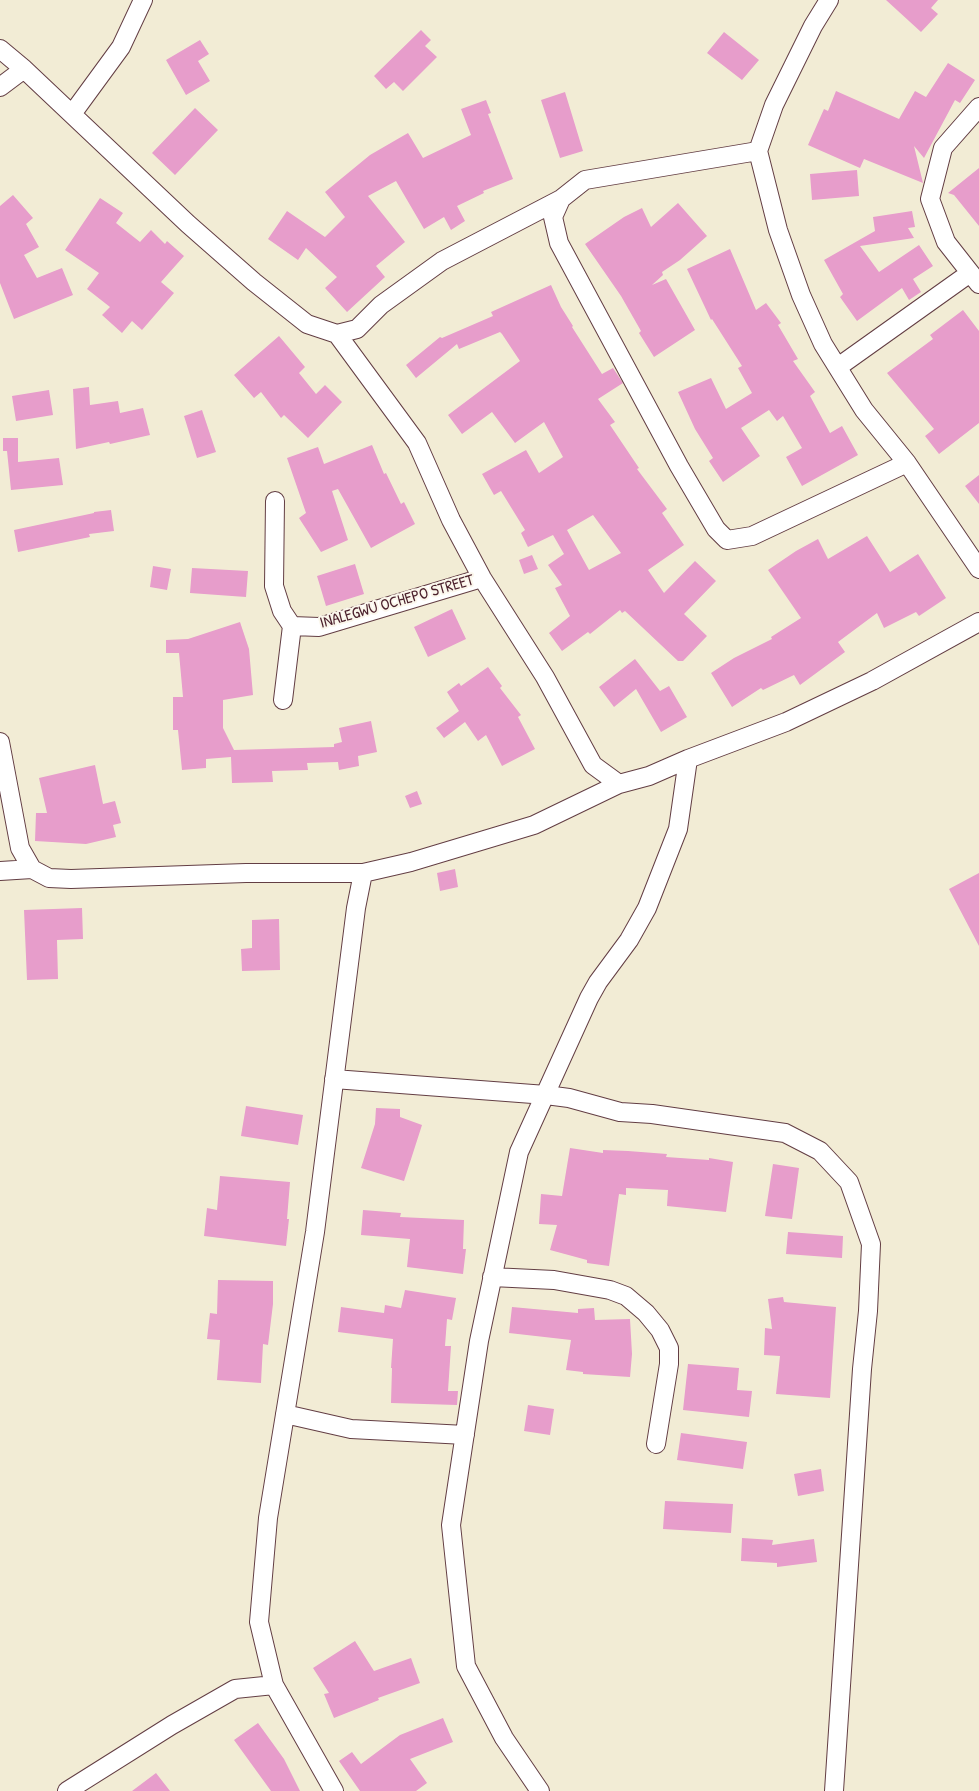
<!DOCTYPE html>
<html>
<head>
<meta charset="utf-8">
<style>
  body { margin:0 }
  canvas { display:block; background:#f2ecd5 }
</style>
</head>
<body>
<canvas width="979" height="1791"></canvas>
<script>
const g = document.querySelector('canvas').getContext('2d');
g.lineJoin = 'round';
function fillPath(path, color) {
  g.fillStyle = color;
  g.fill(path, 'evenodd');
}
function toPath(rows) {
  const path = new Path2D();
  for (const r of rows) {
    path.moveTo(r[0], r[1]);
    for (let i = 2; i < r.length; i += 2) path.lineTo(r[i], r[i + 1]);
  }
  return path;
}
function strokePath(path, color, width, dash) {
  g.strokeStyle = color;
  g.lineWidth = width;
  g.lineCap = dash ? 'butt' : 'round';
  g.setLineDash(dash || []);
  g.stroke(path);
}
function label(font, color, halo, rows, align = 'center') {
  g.font = font + ' "Patrick Hand",sans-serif';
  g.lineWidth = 4;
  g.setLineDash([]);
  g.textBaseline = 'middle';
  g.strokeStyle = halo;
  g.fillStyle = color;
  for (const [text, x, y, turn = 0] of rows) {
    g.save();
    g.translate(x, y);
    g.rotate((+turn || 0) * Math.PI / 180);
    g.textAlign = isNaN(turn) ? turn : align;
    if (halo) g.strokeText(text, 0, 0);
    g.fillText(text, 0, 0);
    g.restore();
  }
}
const building = toPath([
  [886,0,938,0,931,8,938,14,921,32],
  [421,30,431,40,425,46,437,57,403,91,394,82,386,89,374,76],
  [724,32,759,60,742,80,707,53],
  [200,40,209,54,198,61,210,81,186,95,166,60],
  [948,63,975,80,960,103,955,100,924,158,914,146,923,183,864,159,860,168,808,145,824,109,828,111,836,91,899,119,915,91,926,97],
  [565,92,583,151,560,158,541,100],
  [486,100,491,113,488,114,513,179,483,191,484,193,457,206,465,221,451,230,444,217,424,229,396,181,368,196,405,242,376,266,385,277,347,312,325,288,337,277,306,248,298,260,268,239,287,211,325,237,345,217,325,192,370,155,408,133,423,158,471,135,461,109],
  [195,108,218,130,175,175,152,153],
  [979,168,979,226,954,195,948,193],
  [857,170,859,196,812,200,810,174],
  [13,195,33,218,26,224,39,247,24,255,37,278,62,268,73,295,14,319,0,283,0,206],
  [100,198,123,213,116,223,140,242,151,230,165,244,167,241,184,256,161,282,174,293,142,330,132,321,122,333,102,315,110,307,87,289,99,273,65,250],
  [678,203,707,236,680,260,662,272,663,275,652,285,666,279,695,330,654,357,639,333,641,331,621,296,585,244,624,217,642,208,651,227],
  [912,211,915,227,908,228,914,238,860,246,879,272,919,245,933,266,913,279,921,292,909,300,902,288,857,321,840,297,843,294,824,260,875,231,873,217],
  [730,249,756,310,766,303,781,323,778,325,798,359,793,361,815,392,810,396,830,433,842,426,858,455,802,486,786,457,802,448,783,416,777,421,769,410,741,428,760,456,723,482,709,461,713,458,695,429,678,392,711,378,726,409,752,393,738,368,742,366,712,319,711,320,687,269],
  [551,285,561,307,573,326,572,327,602,374,613,368,623,383,598,399,615,422,610,425,639,468,637,469,667,509,662,513,684,545,648,570,664,593,695,561,716,581,684,614,707,636,683,661,678,661,625,611,622,613,620,610,590,634,588,632,562,651,549,633,570,616,555,588,562,585,548,565,564,554,553,535,528,547,521,533,525,530,501,491,494,495,482,474,526,450,539,473,563,457,544,422,515,443,492,412,462,434,448,415,520,361,502,334,500,332,459,349,457,344,416,378,406,365,440,337,442,338,493,316,491,312],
  [593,515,621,553,589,570,567,530],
  [963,310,979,331,979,423,939,454,925,436,934,429,887,373,933,339,930,335],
  [279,336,305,367,299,373,316,394,325,385,342,402,308,438,284,415,281,418,261,392,254,398,234,375],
  [89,387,90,405,118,401,120,413,143,408,150,435,110,444,109,442,76,449,73,389],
  [49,390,53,415,16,421,12,396],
  [202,410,216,452,197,458,184,416],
  [3,438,18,438,18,462,59,458,63,485,11,490,7,451,3,451],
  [372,445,384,474,386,473,401,504,404,502,415,524,371,548,338,489,332,491,348,540,321,552,299,518,306,513,287,458,318,447,324,464],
  [979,475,979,504,965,486],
  [111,510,114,531,89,534,90,537,18,552,14,530,94,513,94,512],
  [867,536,890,572,918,554,946,598,919,616,916,612,884,628,877,613,838,642,845,652,800,685,794,675,763,690,761,688,732,707,711,673,734,658,772,639,771,637,801,618,768,570,796,551,818,539,828,559],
  [532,555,538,569,524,574,519,560],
  [355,564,364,594,326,606,317,576],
  [153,566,171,569,167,590,150,587],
  [192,568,248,571,246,597,190,593],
  [452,609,466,639,428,657,414,627],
  [240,622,249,649,253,695,223,700,223,728,234,750,334,747,334,744,342,742,339,728,371,721,377,752,358,756,359,766,339,770,338,762,307,763,308,770,272,771,273,782,232,783,231,757,206,759,206,768,182,770,178,730,173,730,173,697,183,697,179,653,166,653,166,640,188,639],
  [635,659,660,691,669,686,687,717,661,732,636,689,614,707,599,687],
  [488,667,502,686,500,688,521,715,518,717,535,749,502,766,486,735,478,741,465,722,444,738,436,728,459,711,447,692,459,683,461,686],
  [95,765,103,804,115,801,121,823,113,825,116,837,86,844,35,841,36,813,47,813,39,778],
  [417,791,422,804,410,808,405,796],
  [455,869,458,887,440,891,437,873],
  [979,873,979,946,949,889],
  [82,908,83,939,57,940,58,979,27,980,24,910],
  [279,919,280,970,242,971,241,949,252,948,252,920],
  [246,1106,303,1115,298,1145,241,1136],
  [376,1108,400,1109,400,1117,422,1125,404,1181,361,1168,375,1124],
  [570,1148,603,1153,603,1150,628,1151,667,1154,666,1157,709,1160,709,1158,733,1162,726,1212,667,1206,668,1190,626,1188,626,1195,619,1194,609,1266,587,1263,587,1260,550,1250,557,1225,539,1224,541,1194,562,1196],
  [773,1164,799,1168,792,1219,765,1216],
  [220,1176,290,1182,287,1219,289,1219,286,1246,204,1236,207,1208,217,1210],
  [363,1210,401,1213,400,1217,464,1220,463,1249,466,1249,463,1274,407,1267,410,1239,361,1235],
  [788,1232,843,1236,842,1258,786,1254],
  [218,1280,273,1281,273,1304,268,1345,263,1344,261,1383,217,1380,220,1340,207,1339,210,1313,217,1314],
  [405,1290,456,1298,452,1320,447,1319,445,1346,451,1346,448,1391,458,1391,457,1405,391,1403,392,1368,391,1368,393,1339,338,1332,341,1307,384,1313,385,1305,401,1308],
  [783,1297,784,1302,836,1307,830,1398,776,1394,780,1356,764,1355,765,1328,772,1329,768,1299],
  [512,1307,578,1313,578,1309,594,1308,595,1320,630,1319,632,1354,630,1377,583,1374,583,1372,566,1370,571,1340,509,1333],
  [688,1364,739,1368,737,1390,752,1391,749,1417,683,1410],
  [528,1405,554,1409,550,1435,524,1431],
  [681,1433,747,1442,743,1469,677,1460],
  [821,1469,824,1491,798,1496,794,1474],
  [665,1501,733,1504,731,1533,663,1529],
  [742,1538,773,1540,772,1545,814,1539,817,1562,777,1567,777,1563,741,1561],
  [355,1641,374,1671,411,1658,420,1683,378,1698,379,1700,334,1718,324,1694,329,1693,313,1668],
  [443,1718,453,1742,410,1759,427,1783,416,1791,360,1791,339,1761,352,1752,361,1764,400,1735],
  [258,1723,284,1759,300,1791,271,1791,234,1740],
  [156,1773,170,1791,132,1791]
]);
const street = toPath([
  [829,0,813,26,774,105,758,151,778,230,801,295,823,344,864,410,907,463,979,569],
  [0,49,24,69,188,224,254,282,307,324,337,334,357,329,381,305,442,261,561,199],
  [0,87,24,69],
  [979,107,943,148,930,199,946,242,979,284],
  [72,114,121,47,143,0],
  [758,151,585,180,561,199,553,217,559,243,679,466,716,529,727,540,752,536,907,463],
  [337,334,417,443,451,520,482,578,545,677,593,765,619,784],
  [838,367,970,273],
  [275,501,274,586,282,611,292,626,319,627,482,578],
  [283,700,292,626],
  [0,742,20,848,32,869,49,878,71,879,246,873,363,873,411,862,534,825,619,784,649,776,688,759,786,722,872,681,979,622],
  [0,871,32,869],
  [334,1079,546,1095,569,1098,620,1112,652,1114,785,1133,820,1151,849,1182,871,1244,868,1311,862,1369,834,1791],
  [492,1277,554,1280,610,1290,626,1296,646,1313,660,1330,669,1348,669,1364,656,1444],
  [285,1414,351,1429,465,1435],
  [67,1791,172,1725,235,1689,274,1685],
  [334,1791,274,1685,259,1622,268,1518,315,1232,356,908,363,873],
  [540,1791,504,1738,466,1666,451,1525,479,1341,519,1152,589,998,598,982,629,940,647,908,678,829,688,759]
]);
const streetNames = [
  ["INALEGWU OCHEPO STREET",397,602,-16]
];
fillPath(building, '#e79dcb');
strokePath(street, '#633e44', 20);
strokePath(street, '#fff', 18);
label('16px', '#4a1f2b', '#fbf7ec', streetNames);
</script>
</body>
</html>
